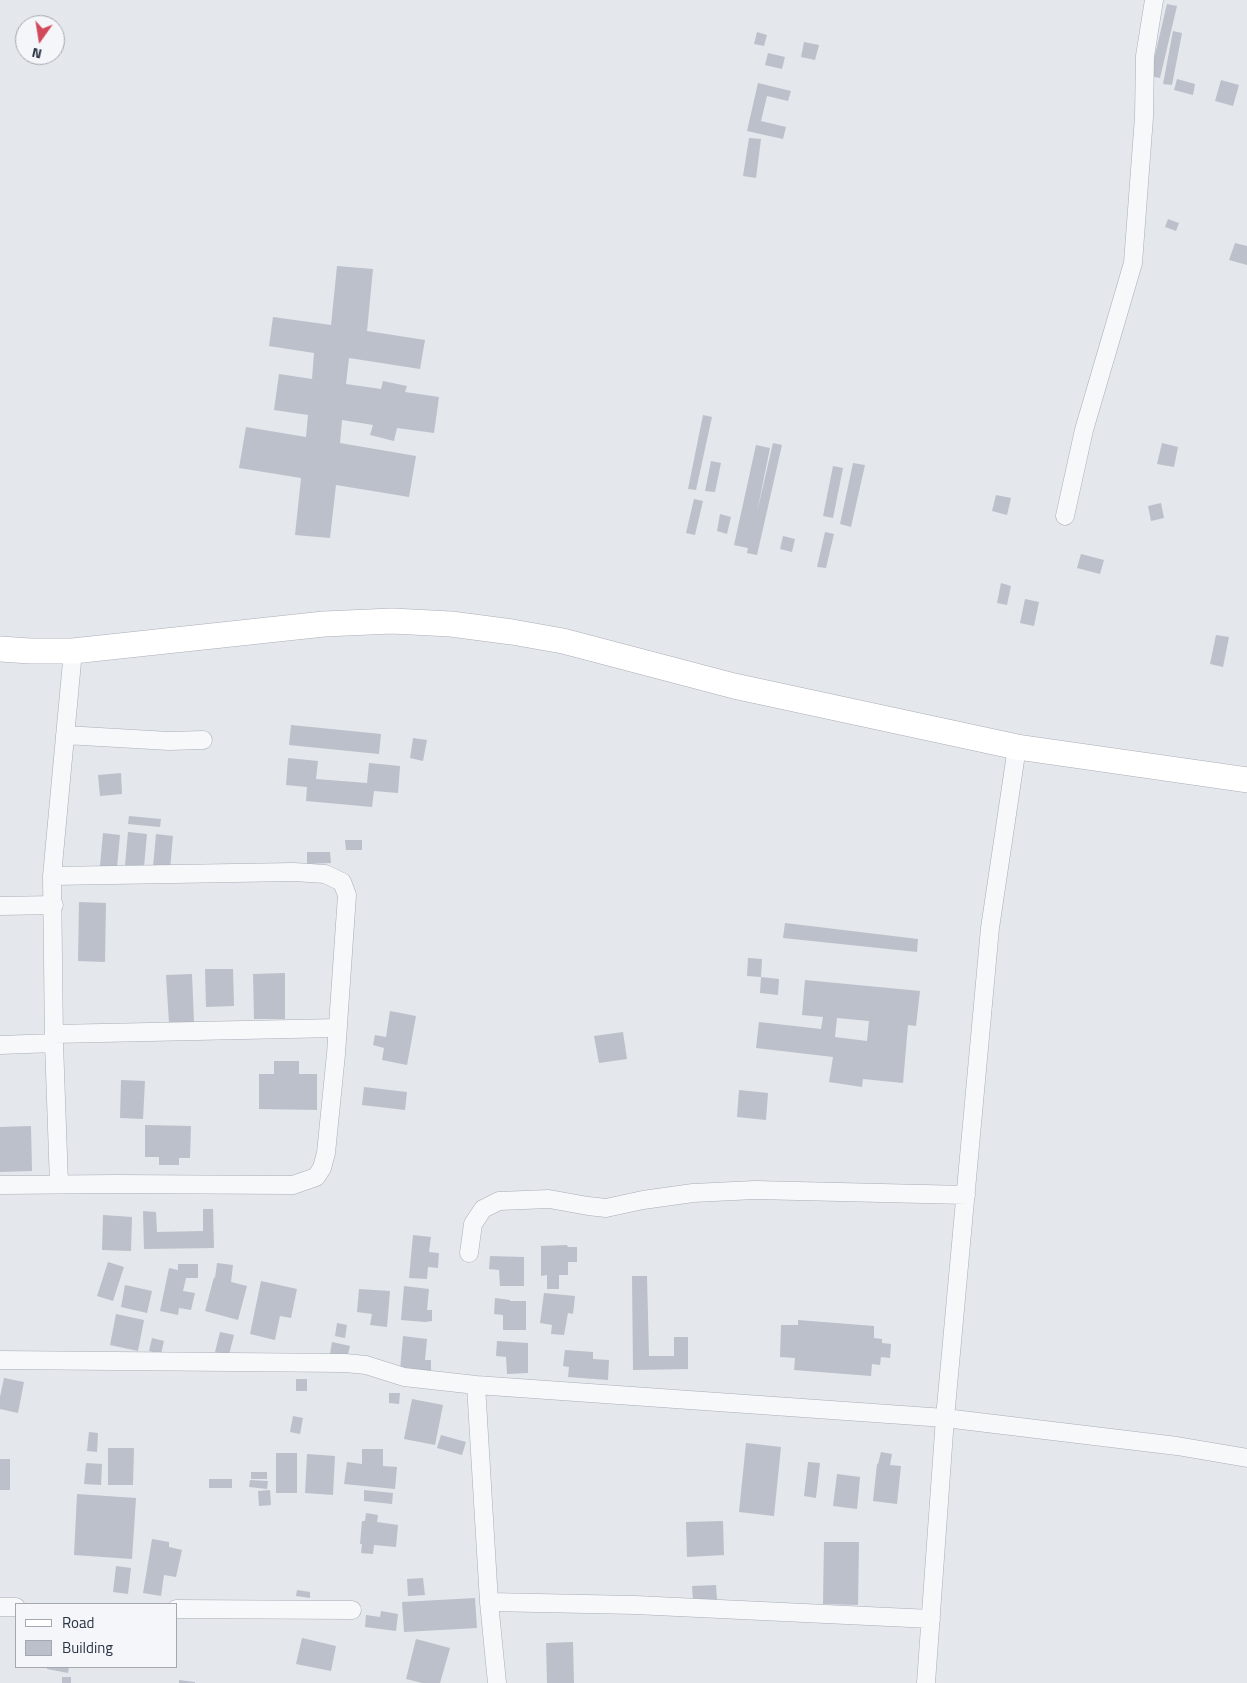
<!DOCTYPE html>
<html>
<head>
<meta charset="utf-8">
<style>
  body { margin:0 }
  #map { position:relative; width:1247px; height:1683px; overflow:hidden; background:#e4e7ec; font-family:"Titillium Web",sans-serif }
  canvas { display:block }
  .legend { position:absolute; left:15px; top:1603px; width:162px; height:65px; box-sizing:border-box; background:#f4f6f9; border:1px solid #a4a8b1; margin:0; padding:6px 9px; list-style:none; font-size:15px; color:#2b3445 }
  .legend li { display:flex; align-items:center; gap:10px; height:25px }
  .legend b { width:25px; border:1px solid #a4a8b1 }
  .north { position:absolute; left:15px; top:15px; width:50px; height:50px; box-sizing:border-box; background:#f4f6f9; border:1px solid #a4a8b1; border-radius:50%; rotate:193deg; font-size:14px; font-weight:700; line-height:20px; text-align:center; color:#2b3445 }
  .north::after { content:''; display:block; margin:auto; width:18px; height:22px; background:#d1495b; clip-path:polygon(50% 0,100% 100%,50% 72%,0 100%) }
</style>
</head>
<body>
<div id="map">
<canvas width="1247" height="1683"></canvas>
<ul class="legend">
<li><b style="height:6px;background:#fff"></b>Road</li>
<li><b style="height:14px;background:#bbc0ca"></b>Building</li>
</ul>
<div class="north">N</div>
</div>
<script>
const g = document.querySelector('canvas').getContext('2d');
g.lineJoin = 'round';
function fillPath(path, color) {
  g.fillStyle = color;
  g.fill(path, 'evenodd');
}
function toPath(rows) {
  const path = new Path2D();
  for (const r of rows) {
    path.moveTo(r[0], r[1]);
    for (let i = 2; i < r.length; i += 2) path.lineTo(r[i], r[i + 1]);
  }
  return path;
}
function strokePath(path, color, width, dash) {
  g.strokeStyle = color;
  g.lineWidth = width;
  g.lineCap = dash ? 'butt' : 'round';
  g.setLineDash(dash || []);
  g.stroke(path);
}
const building = toPath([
  [1167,4,1177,6,1160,78,1150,76],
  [1173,31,1182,33,1172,85,1163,84],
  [757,32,767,35,764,46,754,44],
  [804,42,819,45,815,60,801,57],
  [768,53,785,57,782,69,765,65],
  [1177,79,1195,84,1193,95,1174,90],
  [1221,80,1239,85,1233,106,1215,101],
  [758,83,791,91,788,101,767,96,761,121,786,127,783,139,747,131],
  [749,138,761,139,756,178,743,176],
  [1168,219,1179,223,1176,231,1165,227],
  [1235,243,1247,246,1247,265,1229,260],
  [337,266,373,269,367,331,425,340,420,369,349,358,346,384,381,389,383,381,407,386,405,392,439,397,434,433,397,428,394,441,370,435,373,425,342,420,340,443,416,456,409,497,336,485,330,538,295,535,301,478,239,468,246,427,306,437,308,415,274,410,279,374,312,379,314,353,269,346,273,317,331,325],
  [703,415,712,417,696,490,688,489],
  [773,443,782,445,757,555,747,553,748,548,734,545,756,445,770,448,757,512],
  [1162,443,1178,447,1174,467,1157,464],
  [711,461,721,463,715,492,705,491],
  [853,463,865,465,851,527,840,524],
  [833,466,843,468,833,518,823,516],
  [996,495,1011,498,1007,515,992,511],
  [694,499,703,501,695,535,686,533],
  [1161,503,1164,518,1151,521,1148,506],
  [720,514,731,517,727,534,717,531],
  [825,532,834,534,826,568,817,567],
  [783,536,795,539,792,552,780,549],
  [1081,554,1104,560,1100,574,1077,568],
  [1001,583,1011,586,1007,605,997,603],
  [1025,599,1039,602,1034,626,1020,623],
  [1216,635,1229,637,1223,667,1210,664],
  [291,725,381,734,379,754,289,745],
  [413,738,427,740,423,761,410,758],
  [288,758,318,761,316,779,367,783,369,763,400,766,398,793,374,791,372,807,306,801,307,787,286,785],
  [121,773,122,794,100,796,98,775],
  [129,816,161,819,160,827,128,824],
  [128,832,147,834,144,867,125,865],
  [103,833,120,835,117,868,100,866],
  [156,834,173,836,170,869,153,867],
  [345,840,362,840,362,850,346,850],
  [307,852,330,852,331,863,307,864],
  [79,902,106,903,105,962,78,961],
  [785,923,918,939,917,952,783,938],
  [748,958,762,959,761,977,779,979,778,995,760,993,761,977,747,976],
  [205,969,233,969,234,1006,206,1007],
  [285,973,285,1019,254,1019,253,974],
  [192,974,194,1022,169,1023,166,975],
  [805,980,920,991,916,1026,908,1025,903,1083,863,1079,862,1087,829,1082,833,1057,756,1048,759,1022,821,1029,823,1017,802,1015],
  [837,1018,869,1021,867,1041,835,1037],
  [390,1011,416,1016,407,1065,382,1060,384,1048,373,1045,375,1035,386,1037],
  [623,1032,627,1059,599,1063,594,1036],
  [274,1061,299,1061,299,1074,317,1074,317,1110,259,1109,259,1074,274,1074],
  [121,1080,145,1081,143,1119,120,1118],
  [364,1087,407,1092,405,1110,362,1105],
  [739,1090,768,1093,766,1120,737,1117],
  [145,1125,191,1126,190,1158,179,1158,179,1165,159,1165,159,1157,145,1157],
  [31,1126,32,1171,0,1172,0,1127],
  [203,1209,213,1209,214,1248,144,1249,143,1211,156,1212,157,1232,203,1231],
  [103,1215,132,1217,131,1251,102,1250],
  [413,1235,431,1237,429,1252,439,1253,438,1268,428,1267,427,1279,409,1278],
  [567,1245,568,1247,577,1247,577,1262,568,1262,568,1275,559,1275,559,1289,547,1289,547,1275,541,1276,541,1246],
  [490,1256,524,1257,524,1286,500,1286,499,1270,489,1269],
  [108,1262,124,1267,113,1301,97,1296],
  [217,1263,233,1265,231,1282,247,1286,238,1320,205,1311,214,1277,215,1278],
  [178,1264,198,1264,198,1278,186,1278,183,1291,195,1293,191,1310,179,1308,178,1315,160,1311,169,1268,178,1270],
  [632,1276,647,1276,649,1356,674,1356,674,1337,688,1337,688,1369,633,1370],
  [261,1281,297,1289,291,1318,280,1316,275,1340,250,1334],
  [125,1285,152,1291,147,1313,121,1307],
  [404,1286,429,1289,427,1310,432,1310,432,1321,425,1322,401,1320],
  [359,1289,390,1291,387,1327,370,1325,372,1314,357,1312],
  [544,1293,575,1296,573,1314,568,1313,564,1335,551,1334,552,1325,540,1323],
  [495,1298,510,1300,510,1301,526,1301,526,1330,503,1330,503,1315,494,1314],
  [116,1314,144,1320,138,1351,110,1345],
  [798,1320,874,1326,874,1338,882,1339,882,1343,891,1344,890,1358,881,1357,880,1365,872,1364,871,1376,794,1370,795,1358,780,1357,781,1325,798,1325],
  [337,1323,347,1325,345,1338,335,1336],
  [220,1332,234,1335,229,1355,215,1352],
  [403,1336,427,1339,425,1360,431,1360,431,1371,400,1370],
  [152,1338,164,1341,161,1354,149,1351],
  [497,1341,528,1343,528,1373,507,1374,506,1357,496,1356],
  [332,1342,350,1346,347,1358,330,1354],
  [565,1350,593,1352,593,1359,609,1360,608,1380,568,1377,569,1367,563,1366],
  [4,1378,24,1382,18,1413,0,1409,0,1397],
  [296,1379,307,1379,307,1391,296,1391],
  [389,1393,400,1393,399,1404,389,1403],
  [412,1399,443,1405,435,1445,404,1439],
  [293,1416,303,1418,300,1434,290,1432],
  [89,1432,98,1433,97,1452,87,1451],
  [441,1435,466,1442,462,1455,437,1448],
  [746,1443,781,1447,774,1516,739,1512],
  [108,1448,134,1448,133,1485,108,1485],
  [362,1449,383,1449,383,1466,397,1467,395,1489,344,1484,347,1462,362,1464],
  [881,1452,892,1454,890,1465,901,1466,897,1504,873,1501,877,1464,878,1464],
  [276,1453,297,1453,297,1493,276,1493],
  [307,1454,335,1456,333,1495,305,1493],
  [0,1459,10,1459,10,1490,0,1490],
  [808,1462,820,1463,816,1498,804,1496],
  [86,1463,102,1464,101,1485,84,1484],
  [251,1472,267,1472,267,1479,251,1479],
  [837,1474,860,1477,857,1509,833,1506],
  [209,1479,232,1479,232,1488,209,1488],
  [250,1480,268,1481,267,1489,249,1487],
  [270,1490,271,1505,259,1506,258,1491],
  [364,1490,393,1493,392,1504,364,1501],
  [77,1494,136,1498,132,1559,74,1555],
  [366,1513,378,1515,377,1522,398,1525,396,1547,374,1545,373,1554,361,1553,362,1544,360,1544,362,1521,365,1521],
  [723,1521,724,1555,687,1557,686,1522],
  [152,1539,169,1542,169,1547,182,1550,176,1577,164,1575,161,1596,143,1593],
  [824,1542,859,1542,858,1605,823,1604],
  [116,1566,131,1568,128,1594,113,1592],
  [423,1578,425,1595,408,1596,407,1579],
  [716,1585,717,1600,693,1601,692,1586],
  [297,1590,310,1592,310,1598,296,1596],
  [475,1598,477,1628,404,1632,402,1602],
  [381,1611,398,1614,396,1631,365,1627,366,1615,380,1617],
  [302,1638,336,1646,331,1671,296,1664],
  [416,1639,450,1648,440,1683,422,1683,406,1679],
  [573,1642,574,1683,547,1683,546,1643],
  [47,1667,69,1667,68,1673,47,1669],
  [62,1677,71,1677,71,1683,62,1683],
  [179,1680,195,1682,195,1683,179,1683]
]);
const street = toPath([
  [1065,516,1084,430,1133,263,1144,117,1145,56,1154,0],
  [65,735,169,741,203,740],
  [0,906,54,905],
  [54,1034,338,1028],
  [0,1045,54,1043],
  [59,1184,54,1043,52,876,73,651],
  [0,1185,115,1184,293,1185,316,1177,322,1168,326,1153,336,1054,347,895,342,882,325,874,294,872,52,876],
  [469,1253,473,1224,483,1209,499,1201,549,1199,588,1206,606,1208,643,1200,693,1193,755,1190,966,1195],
  [0,1360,345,1363,366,1365,404,1377,476,1385,945,1418,1177,1446,1247,1458],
  [476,1385,489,1602,497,1683],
  [489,1602,635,1605,931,1619],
  [0,1607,16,1607],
  [176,1609,352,1610],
  [926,1683,945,1418,990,928,1017,747]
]);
const secondary = toPath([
  [0,649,30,651,73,651,324,624,392,621,451,624,512,632,563,641,734,686,1017,747,1247,780]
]);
fillPath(building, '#bbc0ca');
strokePath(street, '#a9aeb7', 19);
strokePath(secondary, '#a9aeb7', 26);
strokePath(street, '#f7f8fa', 18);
strokePath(secondary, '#fff', 25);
</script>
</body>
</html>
